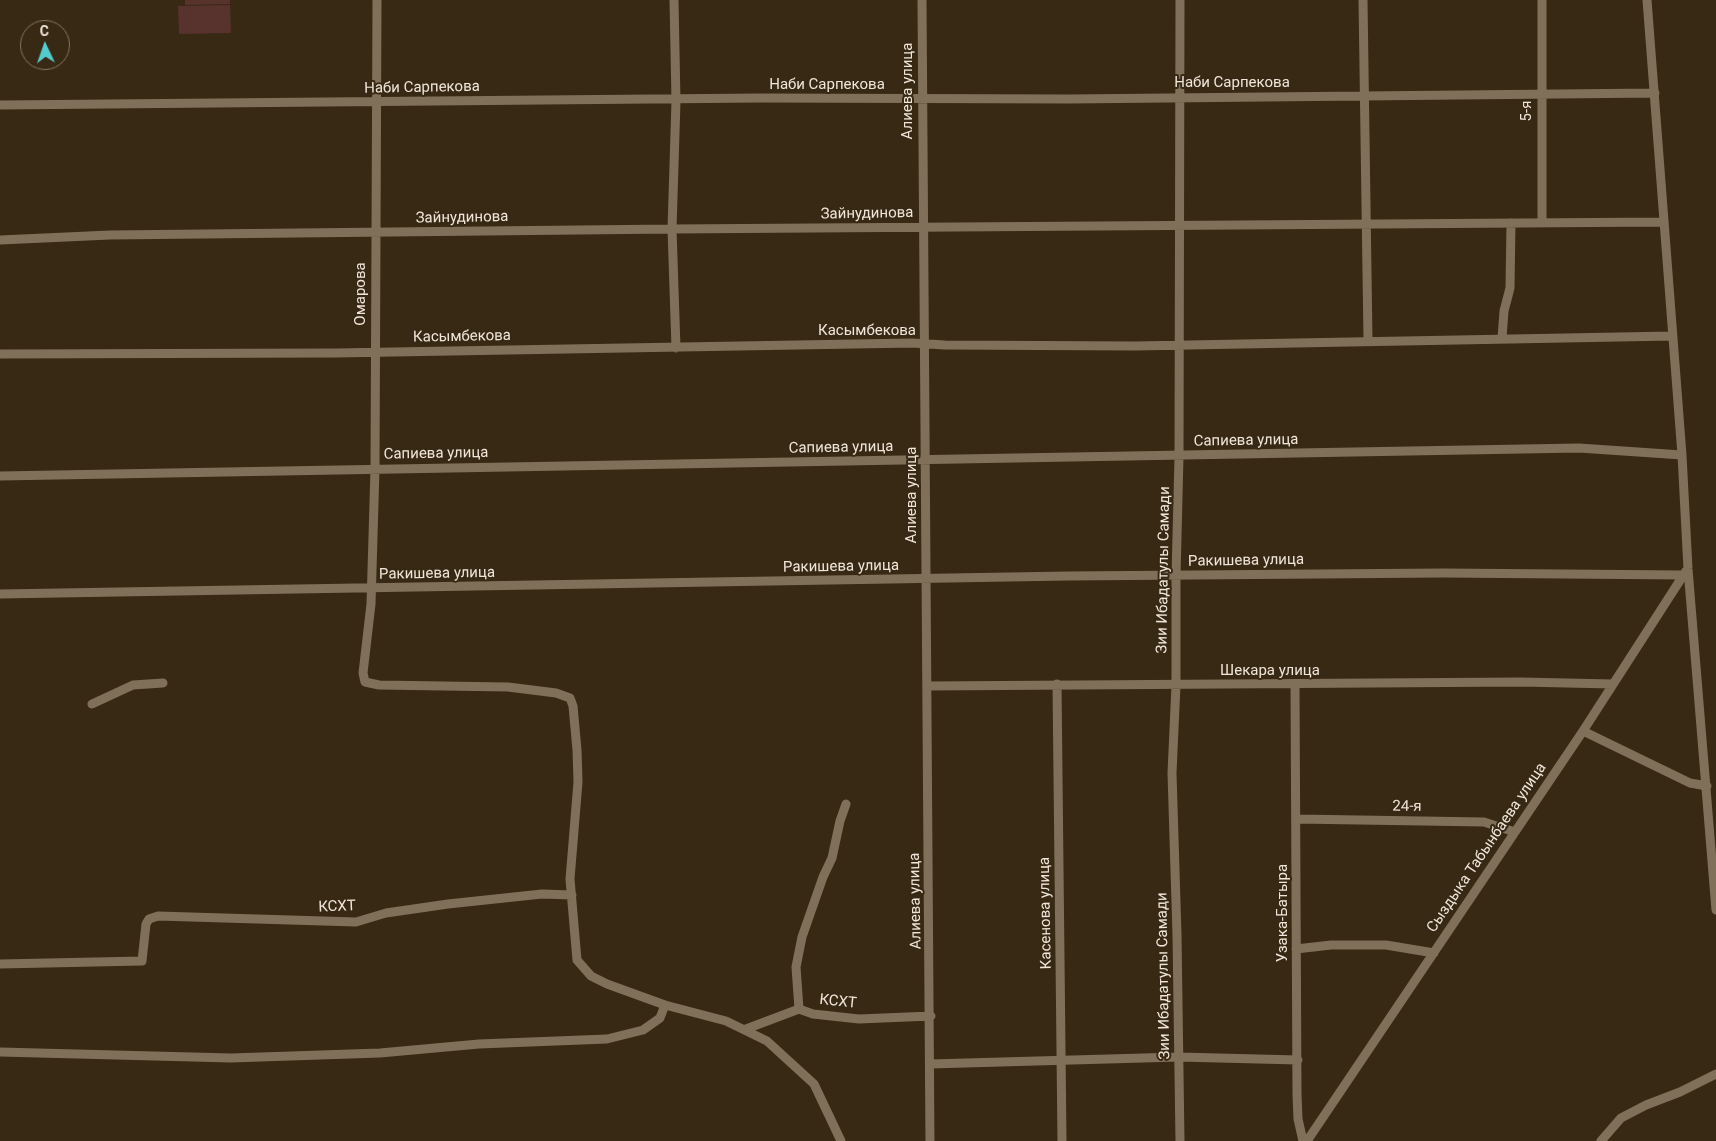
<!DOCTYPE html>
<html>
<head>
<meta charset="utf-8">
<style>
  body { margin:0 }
  #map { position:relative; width:1716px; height:1141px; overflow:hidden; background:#372914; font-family:Roboto,sans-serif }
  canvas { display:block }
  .north { position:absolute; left:20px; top:20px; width:50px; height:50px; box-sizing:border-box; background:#372914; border:1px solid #817463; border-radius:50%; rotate:357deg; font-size:14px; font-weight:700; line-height:20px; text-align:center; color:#efe5d9 }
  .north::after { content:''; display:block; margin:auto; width:18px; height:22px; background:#52cdce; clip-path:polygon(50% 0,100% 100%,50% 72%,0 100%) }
</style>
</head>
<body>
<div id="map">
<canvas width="1716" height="1141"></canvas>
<div class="north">С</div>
</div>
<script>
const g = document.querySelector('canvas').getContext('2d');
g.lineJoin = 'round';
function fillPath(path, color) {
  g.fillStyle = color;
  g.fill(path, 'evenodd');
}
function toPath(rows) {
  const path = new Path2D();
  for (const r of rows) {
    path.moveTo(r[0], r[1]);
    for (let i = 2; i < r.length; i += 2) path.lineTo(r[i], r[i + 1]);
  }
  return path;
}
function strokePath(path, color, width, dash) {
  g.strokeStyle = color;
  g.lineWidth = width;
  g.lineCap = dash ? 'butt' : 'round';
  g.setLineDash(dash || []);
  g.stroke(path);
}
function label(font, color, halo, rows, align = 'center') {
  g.font = font + ' Roboto,sans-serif';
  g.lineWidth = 4;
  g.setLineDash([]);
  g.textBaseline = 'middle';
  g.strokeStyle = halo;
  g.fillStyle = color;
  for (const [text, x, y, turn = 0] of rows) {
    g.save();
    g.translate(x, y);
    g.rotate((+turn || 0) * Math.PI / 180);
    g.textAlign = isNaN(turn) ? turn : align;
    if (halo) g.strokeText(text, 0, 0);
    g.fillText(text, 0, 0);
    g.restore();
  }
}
const green = toPath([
  [185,0,230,0,230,4,185,5],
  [230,5,231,33,179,34,178,6]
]);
const minor = toPath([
  [377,0,375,469,371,604,363,673,365,682,379,685,508,687,556,693,570,698,573,706,577,750,578,782,570,879,577,960,591,976,607,984,665,1005,726,1021,767,1041,814,1084,841,1141],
  [674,0,676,101,672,229,676,348],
  [922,0,930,1141],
  [1180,0,1179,457,1176,576,1176,685,1172,773,1177,935,1180,1141],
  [1363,0,1368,340],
  [1647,0,1682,455,1688,569,1716,910],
  [0,105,760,98,1070,99,1655,93],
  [1542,222,1542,0],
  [0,240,110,235,672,229,1664,222],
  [1502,338,1504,311,1510,288,1511,223],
  [0,354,336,353,912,343,945,345,1135,346,1672,336],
  [0,476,1579,448,1682,455],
  [0,594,1068,576,1443,573,1683,575],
  [1057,684,1062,1141],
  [1295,684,1297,1094,1298,1119,1303,1141],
  [928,686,1521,682,1613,684],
  [92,704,133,685,163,683],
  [1583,731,1690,783,1707,786],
  [1297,819,1484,822,1515,832],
  [1296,949,1331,945,1386,945,1434,953],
  [0,964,142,961,146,924,149,919,158,916,356,922,386,913,448,904,542,894,572,895],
  [799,1009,796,967,802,937,823,877,832,858,840,821,846,804],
  [746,1029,799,1009,813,1014,859,1019,931,1016],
  [0,1052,231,1058,380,1053,479,1044,607,1039,643,1030,660,1018,665,1005],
  [930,1064,1179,1057,1298,1060],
  [1307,1141,1583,731,1686,571],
  [1601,1141,1621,1118,1646,1105,1680,1092,1716,1074]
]);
const streetNames = [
  ["Наби Сарпекова",1232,83],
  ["Наби Сарпекова",827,85],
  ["Наби Сарпекова",422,88,-1],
  ["Алиева улица",908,91,-90],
  ["5-я",1527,111,-90],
  ["Зайнудинова",867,214,-1],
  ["Зайнудинова",462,218,-1],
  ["Омарова",361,294,-90],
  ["Касымбекова",867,331],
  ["Касымбекова",462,337,-1],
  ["Сапиева улица",1246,441,-1],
  ["Сапиева улица",841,448,-1],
  ["Сапиева улица",436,454,-1],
  ["Алиева улица",912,495,-90],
  ["Ракишева улица",1246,561,-1],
  ["Ракишева улица",841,567,-1],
  ["Зии Ибадатулы Самади",1164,570,-89],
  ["Ракишева улица",437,574,-1],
  ["Шекара улица",1270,671],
  ["24-я",1407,807,1],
  ["Сыздыка Табынбаева улица",1487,848,-56],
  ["Алиева улица",916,901,-91],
  ["КСХТ",337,907,-2],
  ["Касенова улица",1046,913,-91],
  ["Узака-Батыра",1283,913,-90],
  ["Зии Ибадатулы Самади",1164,976,-91],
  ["КСХТ",838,1002,6]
];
fillPath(green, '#58322d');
strokePath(minor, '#807059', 9);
label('15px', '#efe5d9', '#372914', streetNames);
</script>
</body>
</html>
